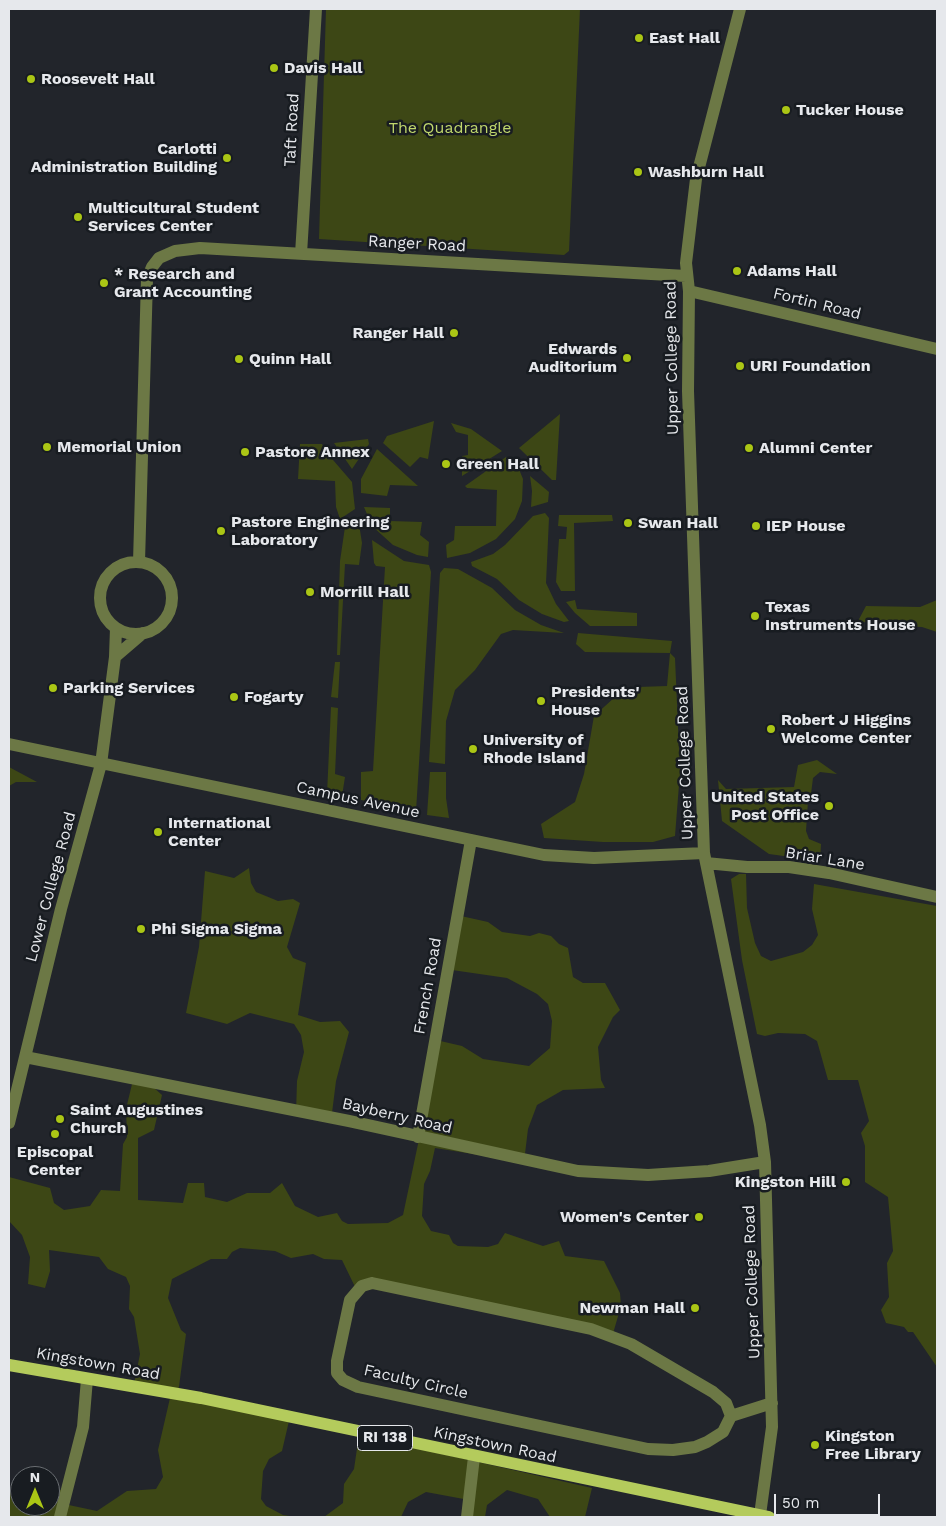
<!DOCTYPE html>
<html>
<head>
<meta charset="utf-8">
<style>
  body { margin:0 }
  #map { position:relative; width:946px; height:1526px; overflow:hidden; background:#22252b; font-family:"Work Sans",sans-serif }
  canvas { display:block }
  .frame { position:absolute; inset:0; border:10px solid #e6e8ec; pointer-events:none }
  .north { position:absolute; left:10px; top:1466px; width:50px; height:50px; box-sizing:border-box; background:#181c21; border:1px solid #6a6e72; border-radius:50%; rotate:0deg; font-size:14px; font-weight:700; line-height:20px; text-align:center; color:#e6e8ec }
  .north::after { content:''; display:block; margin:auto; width:18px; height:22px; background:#abc615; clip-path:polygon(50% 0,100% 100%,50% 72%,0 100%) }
  .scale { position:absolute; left:774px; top:1494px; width:106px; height:22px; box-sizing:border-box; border:2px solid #e6e8ec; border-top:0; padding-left:6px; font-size:15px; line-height:18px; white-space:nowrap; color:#e6e8ec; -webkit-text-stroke:4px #181c21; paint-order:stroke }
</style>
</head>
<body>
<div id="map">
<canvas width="946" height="1526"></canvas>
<div class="frame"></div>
<div class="north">N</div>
<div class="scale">50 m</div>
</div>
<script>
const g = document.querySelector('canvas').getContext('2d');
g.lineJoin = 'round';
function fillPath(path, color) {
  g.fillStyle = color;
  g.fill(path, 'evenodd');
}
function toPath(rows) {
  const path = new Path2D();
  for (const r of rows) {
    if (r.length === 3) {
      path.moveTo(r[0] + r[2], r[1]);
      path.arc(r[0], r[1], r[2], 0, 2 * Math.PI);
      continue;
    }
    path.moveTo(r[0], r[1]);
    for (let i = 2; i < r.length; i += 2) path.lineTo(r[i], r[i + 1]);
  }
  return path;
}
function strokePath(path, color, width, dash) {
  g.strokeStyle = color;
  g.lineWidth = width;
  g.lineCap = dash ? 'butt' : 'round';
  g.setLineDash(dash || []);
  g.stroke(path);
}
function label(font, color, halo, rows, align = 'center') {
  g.font = font + ' "Work Sans",sans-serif';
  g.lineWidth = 5;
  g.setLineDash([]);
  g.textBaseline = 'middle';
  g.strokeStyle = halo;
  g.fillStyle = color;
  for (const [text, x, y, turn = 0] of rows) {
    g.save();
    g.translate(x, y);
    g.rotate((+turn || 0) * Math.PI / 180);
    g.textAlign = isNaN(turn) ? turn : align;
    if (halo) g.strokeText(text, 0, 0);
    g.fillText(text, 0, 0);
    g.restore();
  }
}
const green = toPath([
  [326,9,580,9,569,251,564,255,319,239],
  [560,414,556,480,552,480,519,448],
  [434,421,428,459,420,457,410,467,383,443,387,436],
  [451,423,471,429,502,451,462,476,462,456,468,455,468,435,456,432],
  [368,439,369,444,352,469,334,443],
  [300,444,322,444,327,453,352,482,355,509,340,519,336,507,335,481,298,479],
  [377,449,418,486,390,485,387,496,361,493,361,479],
  [506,457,516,462,523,479,522,501,515,519,496,539,470,553,447,558,446,545,454,540,455,526,496,526,497,490,467,488,465,486],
  [530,476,549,492,548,502,531,507,532,491],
  [364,507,390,508,390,521,422,522,420,535,429,542,428,557,417,555,393,545,372,526],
  [545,513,549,518,546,583,556,604,569,621,564,622,542,614,519,600,497,579,472,566,471,562,493,554,505,545,533,516],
  [559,515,612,515,613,521,574,523,575,591,561,591,556,582,559,539,566,539,567,527,558,526],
  [355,521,359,524,362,543,359,565,345,564,340,655,337,655,340,561,345,527],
  [372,540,404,561,429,565,431,572,416,811,361,800,361,772,373,771,385,567,376,566,374,563],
  [444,568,458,569,492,588,515,610,541,625,564,633,513,630,501,634,475,670,455,690,446,721,445,764,429,762,440,573],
  [575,600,577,609,637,613,637,626,590,626,575,613,566,602],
  [937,600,937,632,922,627,880,625,858,621,866,606,920,607],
  [578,633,672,641,670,653,675,658,680,772,675,836,653,842,603,842,544,838,541,824,575,802,584,774,594,716,615,697,638,687,667,686,670,653,585,652,576,644],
  [335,662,340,662,338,698,331,697],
  [331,707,338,708,335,774,345,777,342,796,327,794],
  [817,760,837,774,820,772,813,778,811,794,808,801,806,831,809,839,821,844,820,861,769,854,722,821,718,780,726,789,794,787,798,765],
  [9,767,37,782,16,782,9,786],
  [430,772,446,772,446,798,449,818,427,815],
  [249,868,251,883,256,892,278,901,293,899,300,903,287,947,293,958,306,963,298,1015,320,1022,340,1021,349,1032,336,1081,331,1121,296,1114,297,1081,304,1052,301,1035,294,1024,250,1013,227,1024,186,1013,199,947,205,871,234,878],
  [739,874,746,874,747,908,755,943,761,956,771,961,803,952,812,945,818,935,812,909,814,884,937,906,937,1367,913,1332,908,1332,904,1327,886,1323,881,1310,889,1297,887,1263,893,1251,888,1197,865,1182,865,1146,861,1133,869,1121,858,1080,828,1080,817,1041,805,1034,778,1033,765,1036,757,1034,742,960,731,879],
  [461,916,488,922,502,932,530,936,539,933,551,936,559,944,568,948,573,977,583,983,605,983,620,1010,613,1017,598,1047,601,1080,605,1088,563,1090,537,1105,528,1129,524,1162,435,1148,430,1171,424,1184,422,1216,431,1231,449,1235,453,1243,458,1246,488,1247,498,1244,505,1233,543,1246,559,1241,565,1256,604,1261,620,1293,621,1306,612,1337,375,1286,358,1293,342,1260,324,1259,313,1254,291,1258,275,1251,240,1248,232,1252,227,1259,211,1259,172,1279,168,1298,181,1330,186,1334,178,1394,289,1421,282,1451,269,1459,263,1471,261,1499,266,1506,283,1515,296,1517,9,1517,9,1492,20,1492,20,1506,50,1506,50,1487,64,1491,64,1504,97,1511,127,1491,156,1489,163,1477,158,1450,170,1398,133,1389,140,1354,134,1317,129,1309,130,1286,126,1277,108,1269,99,1257,49,1250,50,1271,45,1288,28,1284,30,1257,22,1235,9,1221,9,1177,50,1188,54,1203,64,1210,90,1206,101,1190,120,1191,123,1144,127,1137,126,1109,132,1084,153,1087,162,1095,154,1130,138,1138,138,1200,183,1203,188,1183,204,1183,205,1197,227,1202,247,1193,270,1193,282,1183,295,1206,318,1217,337,1213,342,1221,348,1224,388,1223,403,1215,418,1144,436,1040,462,1046,483,1059,529,1066,550,1048,552,1021,548,1004,537,994,507,978,452,970],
  [359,1435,592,1488,585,1517,550,1517,538,1499,507,1490,487,1505,485,1517,468,1517,469,1500,426,1492,408,1502,401,1517,324,1517,343,1503,344,1484,354,1469]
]);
const minor = toPath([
  [740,9,696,179,686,263,689,291,688,391,704,853,760,1125,765,1162,772,1427,760,1515],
  [301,254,316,9],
  [689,291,937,349],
  [139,562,147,279,152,267,159,258,175,251,200,248,686,276],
  [136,598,36],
  [115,657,143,633],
  [9,744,544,855,594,858,704,853],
  [706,863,747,867,789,867,829,873,937,897],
  [25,1057,349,1121,578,1171,648,1175,709,1171,765,1162],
  [9,1123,61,909,101,764,115,657,116,628],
  [418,1137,471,840],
  [372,1283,591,1329,631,1344,713,1392,726,1403,731,1416,723,1432,707,1442,695,1447,673,1450,648,1449,358,1387,343,1380,337,1373,337,1361,350,1300,362,1286,372,1283],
  [731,1416,772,1403],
  [60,1517,83,1427,87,1379],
  [467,1517,474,1457]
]);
const major = toPath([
  [9,1365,201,1398,769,1517]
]);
const markers = [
  [639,38,5,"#abc615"],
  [274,68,5,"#abc615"],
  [31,79,5,"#abc615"],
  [786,110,5,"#abc615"],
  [227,158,5,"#abc615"],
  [638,172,5,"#abc615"],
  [78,217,5,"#abc615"],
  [737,271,5,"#abc615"],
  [104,283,5,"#abc615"],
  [454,333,5,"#abc615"],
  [627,358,5,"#abc615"],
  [239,359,5,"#abc615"],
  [740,366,5,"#abc615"],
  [47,447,5,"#abc615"],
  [749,448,5,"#abc615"],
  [245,452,5,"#abc615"],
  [446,464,5,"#abc615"],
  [628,523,5,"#abc615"],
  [756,526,5,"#abc615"],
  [221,531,5,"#abc615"],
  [310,592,5,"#abc615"],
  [755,616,5,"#abc615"],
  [53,688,5,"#abc615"],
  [234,697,5,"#abc615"],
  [541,701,5,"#abc615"],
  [771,729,5,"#abc615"],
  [473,749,5,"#abc615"],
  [829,806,5,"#abc615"],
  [158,832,5,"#abc615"],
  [141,929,5,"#abc615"],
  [60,1119,5,"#abc615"],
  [55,1134,5,"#abc615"],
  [846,1182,5,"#abc615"],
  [699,1217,5,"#abc615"],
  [695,1308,5,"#abc615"],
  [815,1445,5,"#abc615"]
];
const shields = [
  [385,1438,55]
];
const shieldNames = [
  ["RI 138",385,1438]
];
const poiNames = [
  ["East Hall",649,38],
  ["Davis Hall",284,68],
  ["Roosevelt Hall",41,79],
  ["Tucker House",796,110],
  ["Carlotti",217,149,"right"],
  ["Administration Building",217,167,"right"],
  ["Washburn Hall",648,172],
  ["Multicultural Student",88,208],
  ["Services Center",88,226],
  ["Adams Hall",747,271],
  ["* Research and",114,274],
  ["Grant Accounting",114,292],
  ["Ranger Hall",444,333,"right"],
  ["Edwards",617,349,"right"],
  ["Auditorium",617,367,"right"],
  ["Quinn Hall",249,359],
  ["URI Foundation",750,366],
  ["Memorial Union",57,447],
  ["Alumni Center",759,448],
  ["Pastore Annex",255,452],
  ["Green Hall",456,464],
  ["Pastore Engineering",231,522],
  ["Laboratory",231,540],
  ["Swan Hall",638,523],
  ["IEP House",766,526],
  ["Morrill Hall",320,592],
  ["Texas",765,607],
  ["Instruments House",765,625],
  ["Parking Services",63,688],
  ["Presidents'",551,692],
  ["House",551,710],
  ["Fogarty",244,697],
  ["Robert J Higgins",781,720],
  ["Welcome Center",781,738],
  ["University of",483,740],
  ["Rhode Island",483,758],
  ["United States",819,797,"right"],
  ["Post Office",819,815,"right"],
  ["International",168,823],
  ["Center",168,841],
  ["Phi Sigma Sigma",151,929],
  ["Saint Augustines",70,1110],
  ["Church",70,1128],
  ["Episcopal",55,1152,"center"],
  ["Center",55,1170,"center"],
  ["Kingston Hill",836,1182,"right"],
  ["Women's Center",689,1217,"right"],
  ["Newman Hall",685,1308,"right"],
  ["Kingston",825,1436],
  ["Free Library",825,1454]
];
const parkNames = [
  ["The Quadrangle",450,128]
];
const streetNames = [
  ["Taft Road",292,130,-87],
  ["Ranger Road",417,244,3],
  ["Fortin Road",817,304,14],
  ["Upper College Road",672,358,-91],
  ["Upper College Road",685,763,-92],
  ["Campus Avenue",358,800,12],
  ["Briar Lane",825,859,9],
  ["Lower College Road",51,887,-75],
  ["French Road",428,986,-80],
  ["Bayberry Road",397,1116,13],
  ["Upper College Road",752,1282,-92],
  ["Kingstown Road",98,1364,10],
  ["Faculty Circle",416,1382,13],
  ["Kingstown Road",495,1445,12]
];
fillPath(green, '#3d4715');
strokePath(minor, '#6c7845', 12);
strokePath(major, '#b4cb5c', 12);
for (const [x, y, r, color] of markers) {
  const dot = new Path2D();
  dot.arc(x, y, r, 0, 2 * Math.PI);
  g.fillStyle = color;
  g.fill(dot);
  strokePath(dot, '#181c21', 2);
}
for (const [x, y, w] of shields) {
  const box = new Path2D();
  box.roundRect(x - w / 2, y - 12.5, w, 25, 4);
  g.fillStyle = '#181c21';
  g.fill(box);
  strokePath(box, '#e6e8ec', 1);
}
label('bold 15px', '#e6e8ec', null, shieldNames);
label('bold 16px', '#e6e8ec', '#181c21', poiNames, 'left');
label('16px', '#bfd66c', '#181c21', parkNames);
label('16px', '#e6e8ec', '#181c21', streetNames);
</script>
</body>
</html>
